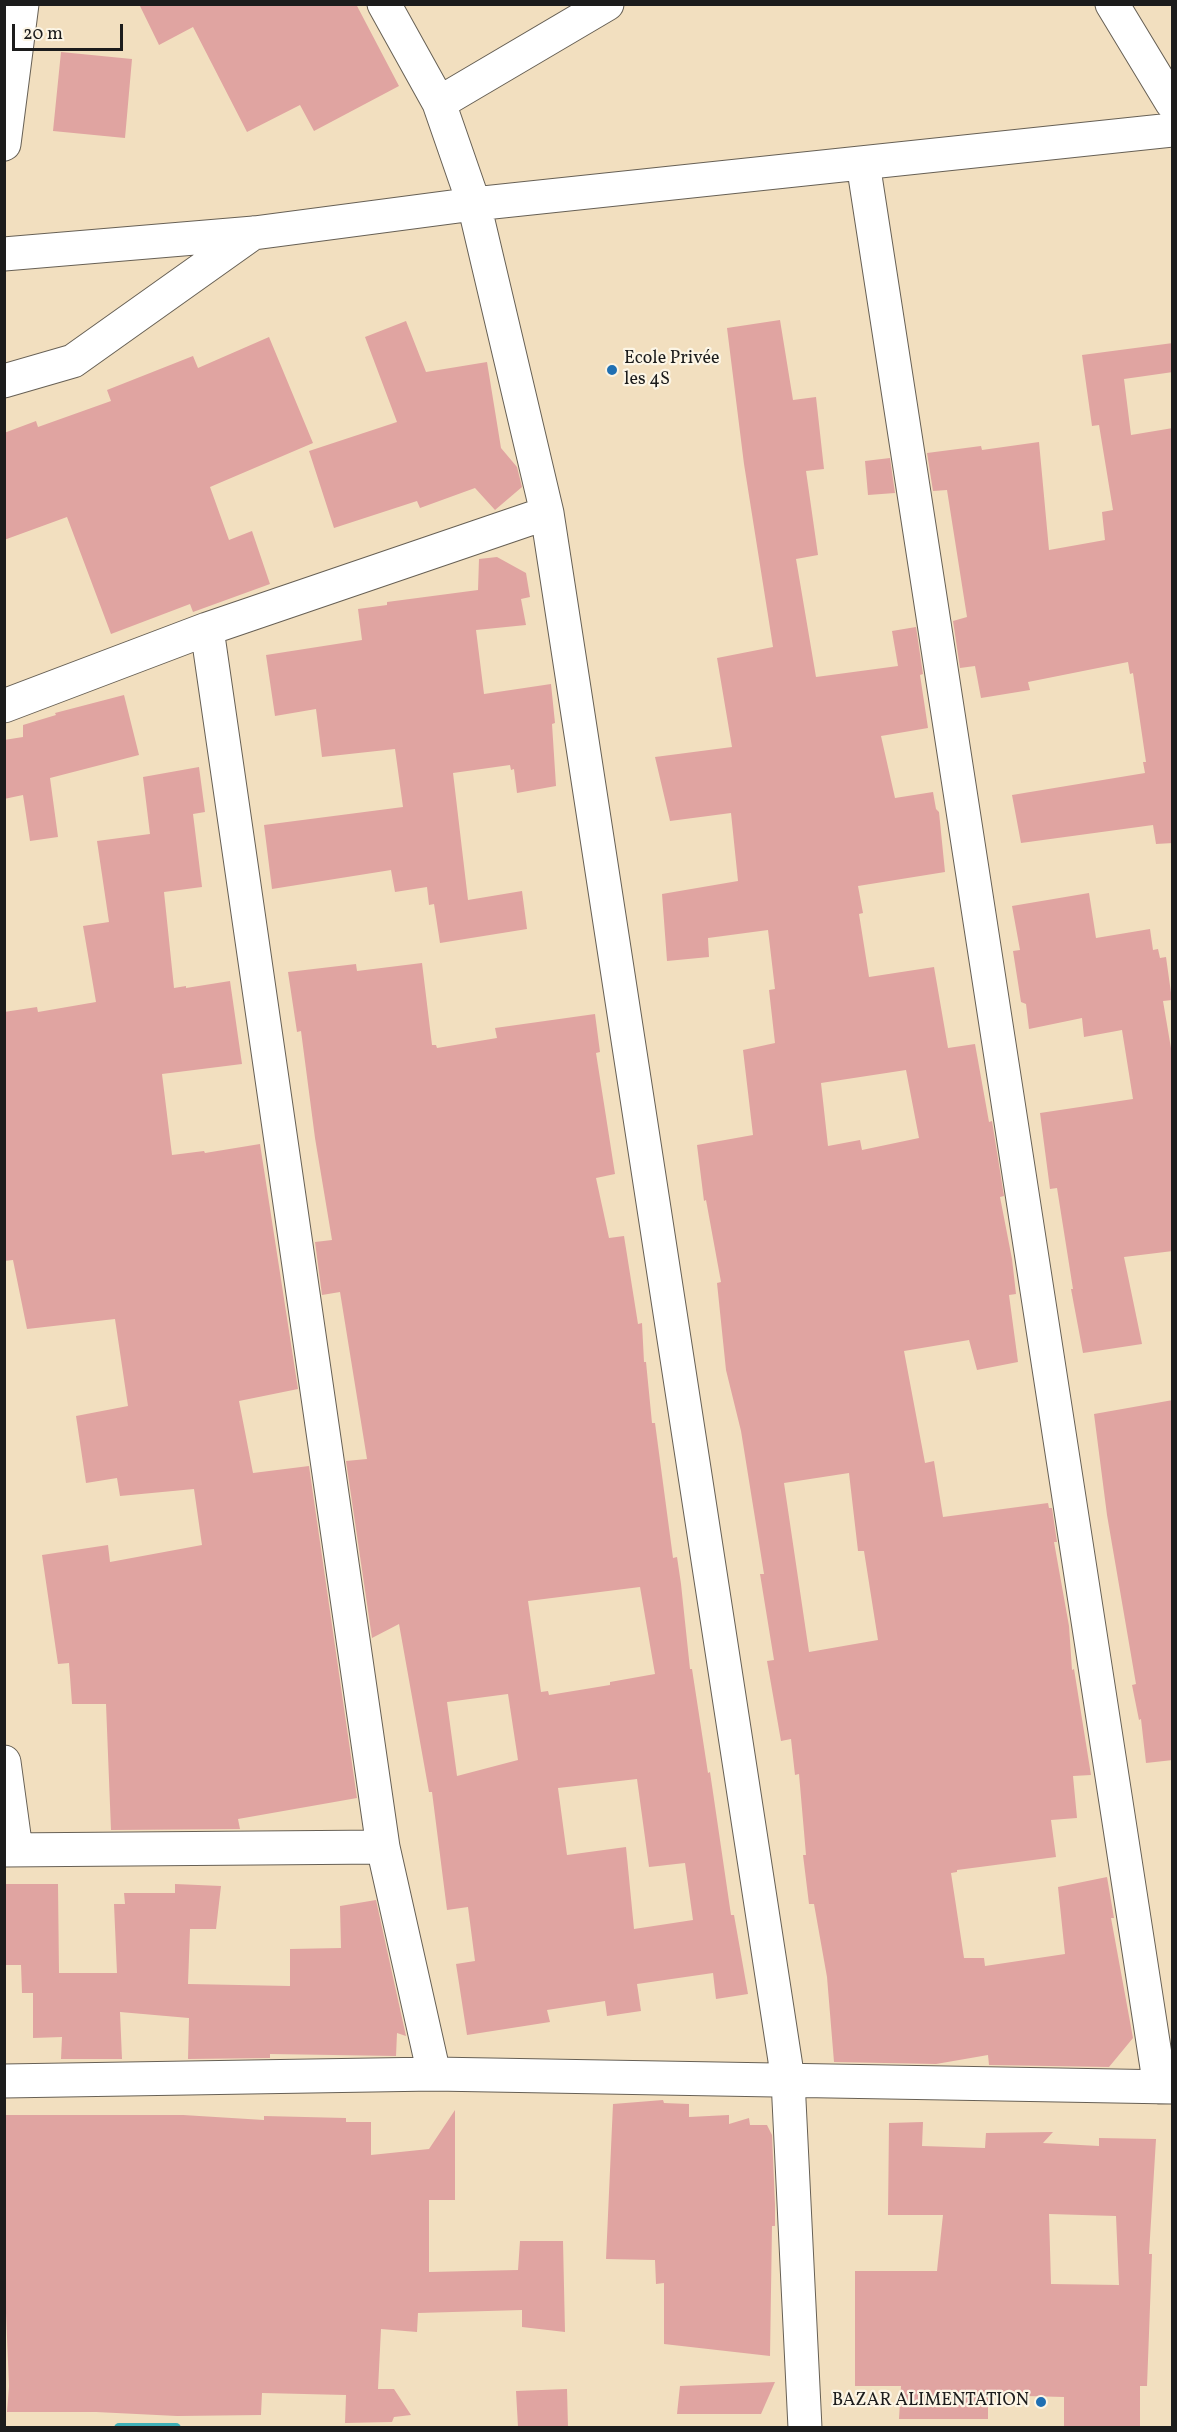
<!DOCTYPE html>
<html>
<head>
<meta charset="utf-8">
<style>
  body { margin:0 }
  #map { position:relative; width:1177px; height:2432px; overflow:hidden; background:#f2dfbf; font-family:Vollkorn,serif }
  canvas { display:block }
  .frame { position:absolute; inset:0; border:6px solid #1c1c1c; pointer-events:none }
  .scale { position:absolute; left:12px; top:24px; width:111px; height:27px; box-sizing:border-box; border:3px solid #1c1c1c; border-top:0; padding-left:8px; font-size:18px; line-height:21px; white-space:nowrap; color:#1c1c1c; -webkit-text-stroke:4px #fcf5e5; paint-order:stroke }
</style>
</head>
<body>
<div id="map">
<canvas width="1177" height="2432"></canvas>
<div class="frame"></div>
<div class="scale">20 m</div>
</div>
<script>
const g = document.querySelector('canvas').getContext('2d');
g.lineJoin = 'round';
function toPath(rows) {
  const path = new Path2D();
  for (const r of rows) {
    path.moveTo(r[0], r[1]);
    for (let i = 2; i < r.length; i += 2) path.lineTo(r[i], r[i + 1]);
  }
  return path;
}
function strokePath(path, color, width, dash) {
  g.strokeStyle = color;
  g.lineWidth = width;
  g.lineCap = dash ? 'butt' : 'round';
  g.setLineDash(dash || []);
  g.stroke(path);
}
function fillPath(path, color) {
  g.fillStyle = color;
  g.fill(path, 'evenodd');
}
function label(font, color, halo, rows, align = 'center') {
  g.font = font + ' Vollkorn,serif';
  g.lineWidth = 4.5;
  g.setLineDash([]);
  g.textBaseline = 'middle';
  g.strokeStyle = halo;
  g.fillStyle = color;
  for (const [text, x, y, turn = 0] of rows) {
    g.save();
    g.translate(x, y);
    g.rotate((+turn || 0) * Math.PI / 180);
    g.textAlign = isNaN(turn) ? turn : align;
    if (halo) g.strokeText(text, 0, 0);
    g.fillText(text, 0, 0);
    g.restore();
  }
}
const stream = toPath([
  [119,2428,176,2428]
]);
const building = toPath([
  [139,4,356,4,399,86,314,131,300,105,247,132,193,27,159,45],
  [61,52,132,59,125,138,53,131],
  [780,320,793,400,816,397,824,469,806,471,818,555,796,559,816,677,898,666,892,631,916,627,923,674,920,675,928,728,881,736,895,798,933,792,936,809,939,812,945,872,858,886,863,913,859,914,869,977,934,967,948,1048,975,1044,989,1122,992,1121,1004,1196,1000,1197,1012,1259,1016,1294,1009,1295,1018,1362,977,1370,969,1340,904,1351,925,1463,934,1461,943,1517,1048,1503,1049,1508,1052,1508,1057,1542,1054,1542,1069,1626,1072,1670,1074,1669,1091,1775,1073,1776,1077,1818,1051,1820,1056,1857,957,1870,957,1872,951,1873,964,1958,984,1958,985,1966,1065,1954,1058,1887,1107,1877,1114,1918,1111,1918,1133,2038,1109,2067,989,2065,988,2055,936,2064,834,2062,827,1977,814,1904,809,1904,803,1855,806,1855,799,1774,795,1775,791,1739,781,1741,767,1661,774,1660,760,1574,764,1574,741,1431,726,1370,717,1283,721,1282,706,1200,704,1201,697,1145,753,1135,743,1050,775,1043,769,990,775,989,768,930,708,938,709,957,667,961,662,894,738,881,731,813,670,821,655,757,732,747,717,658,773,647,744,464,727,328],
  [906,1070,919,1138,862,1150,860,1140,828,1146,821,1083],
  [849,1473,858,1551,864,1551,878,1640,809,1652,784,1483],
  [406,321,426,372,487,362,501,448,517,467,522,487,495,510,475,488,420,508,417,501,334,528,309,451,397,422,365,337],
  [269,337,313,443,210,487,229,540,252,531,270,584,193,612,190,604,111,634,67,517,4,540,4,433,36,421,38,427,111,401,107,390,193,356,198,368],
  [1173,343,1173,372,1124,379,1131,435,1173,428,1173,843,1156,844,1153,825,1021,843,1012,795,1145,773,1143,762,1146,762,1133,673,1130,674,1128,662,1028,682,1030,690,981,698,975,666,960,668,953,621,967,617,947,490,933,491,927,453,981,446,982,450,1039,442,1049,550,1105,540,1102,512,1113,510,1099,425,1092,426,1082,355],
  [890,458,895,493,868,495,865,461],
  [497,557,526,573,530,597,521,599,526,625,476,630,484,694,551,684,555,723,552,724,556,786,517,793,514,769,511,770,510,765,453,773,468,900,522,891,527,929,440,943,434,904,429,905,427,887,395,892,391,870,272,889,264,825,403,807,395,749,322,757,316,709,275,716,266,655,362,640,358,609,387,605,387,602,478,590,479,559],
  [124,695,139,755,50,778,58,837,30,841,23,795,4,799,4,740,23,737,23,725,56,715,55,713],
  [199,767,205,812,193,814,202,887,164,892,174,988,186,986,186,988,230,981,242,1064,162,1074,172,1155,204,1151,205,1153,260,1144,298,1389,239,1401,253,1473,309,1466,357,1798,238,1819,240,1829,111,1830,106,1704,72,1704,69,1663,58,1664,42,1555,108,1545,110,1562,202,1545,194,1489,120,1496,117,1478,86,1483,76,1416,128,1406,115,1319,27,1329,13,1260,4,1261,4,1012,37,1007,38,1012,96,1002,83,926,109,922,97,841,150,834,143,777],
  [1089,893,1096,938,1150,929,1153,950,1158,949,1160,958,1166,957,1172,1000,1163,1001,1173,1060,1173,1251,1124,1257,1142,1344,1083,1353,1071,1289,1073,1289,1057,1188,1050,1189,1040,1113,1133,1099,1122,1030,1084,1037,1082,1018,1029,1029,1026,1004,1021,1002,1013,951,1020,950,1012,906],
  [422,963,432,1045,436,1045,437,1048,497,1038,495,1028,595,1014,600,1052,596,1053,615,1174,596,1178,609,1238,624,1236,638,1324,642,1323,644,1362,646,1362,652,1423,655,1423,673,1558,677,1557,681,1584,690,1669,692,1669,708,1773,710,1772,731,1915,734,1915,748,1994,716,1999,713,1973,637,1984,641,2011,607,2016,605,2001,547,2010,550,2022,467,2035,456,1964,475,1961,468,1907,447,1910,432,1792,429,1792,399,1624,372,1638,346,1461,367,1459,340,1292,322,1295,315,1242,332,1240,315,1138,301,1031,297,1032,288,972,356,964,357,971],
  [640,1587,655,1674,610,1682,610,1685,549,1695,548,1691,541,1692,528,1601],
  [508,1694,518,1760,457,1776,447,1702],
  [637,1779,649,1867,685,1863,693,1920,634,1929,626,1847,567,1855,558,1788],
  [1173,1400,1173,1760,1146,1763,1141,1719,1139,1720,1132,1685,1136,1684,1107,1515,1094,1414],
  [4,1884,58,1884,59,1973,117,1973,114,1904,125,1904,124,1893,175,1893,175,1884,221,1886,216,1929,190,1929,188,1984,290,1986,290,1949,341,1948,340,1906,376,1900,406,2036,397,2033,396,2056,270,2054,270,2058,188,2059,189,2018,120,2012,122,2059,61,2059,62,2037,33,2038,33,1993,22,1993,21,1965,4,1965],
  [663,2100,664,2103,689,2104,689,2117,729,2115,729,2124,749,2118,750,2125,767,2125,772,2135,775,2205,775,2226,772,2226,770,2356,664,2344,664,2283,656,2284,655,2260,606,2259,613,2104],
  [455,2110,455,2200,429,2200,429,2272,518,2270,520,2241,563,2241,565,2332,522,2327,522,2310,418,2313,417,2332,381,2329,378,2389,394,2389,411,2415,394,2417,392,2422,345,2423,346,2395,262,2393,261,2415,177,2416,96,2412,7,2412,9,2386,4,2264,4,2115,183,2115,264,2120,264,2116,346,2118,346,2122,371,2122,371,2155,429,2149],
  [923,2122,922,2146,985,2148,986,2133,1053,2132,1043,2143,1099,2146,1099,2138,1156,2139,1149,2254,1152,2254,1147,2386,1140,2386,1140,2427,1064,2427,1064,2397,988,2395,988,2419,899,2419,901,2386,855,2386,855,2271,937,2271,943,2215,888,2215,889,2123],
  [1049,2214,1116,2216,1119,2285,1051,2284],
  [775,2382,761,2414,677,2414,680,2386],
  [567,2389,568,2427,518,2427,516,2391]
]);
const minor = toPath([
  [384,4,439,103,474,204,547,513,788,2080,805,2428],
  [1112,4,1172,103],
  [439,103,607,4],
  [4,144,22,4],
  [863,163,1160,2087],
  [4,254,254,233,474,204,1172,130],
  [4,381,73,361,253,233],
  [207,629,383,1847,434,2074],
  [4,706,207,629,547,513],
  [4,1762,16,1850],
  [4,1850,383,1847],
  [4,2081,434,2074,1172,2087]
]);
const markers = [
  [612,370,6,"#1f6fb2"],
  [1041,2402,6,"#1f6fb2"]
];
const poiNames = [
  ["Ecole Privée",624,360],
  ["les 4S",624,381],
  ["BAZAR ALIMENTATION",1029,2402,"right"]
];
strokePath(stream, '#41b1b8', 10);
fillPath(building, '#e0a4a1');
strokePath(minor, '#676055', 35);
strokePath(minor, '#fff', 33);
for (const [x, y, r, color] of markers) {
  const dot = new Path2D();
  dot.arc(x, y, r, 0, 2 * Math.PI);
  g.fillStyle = color;
  g.fill(dot);
  strokePath(dot, '#fcf5e5', 2);
}
label('18px', '#1c1c1c', '#fcf5e5', poiNames, 'left');
</script>
</body>
</html>
